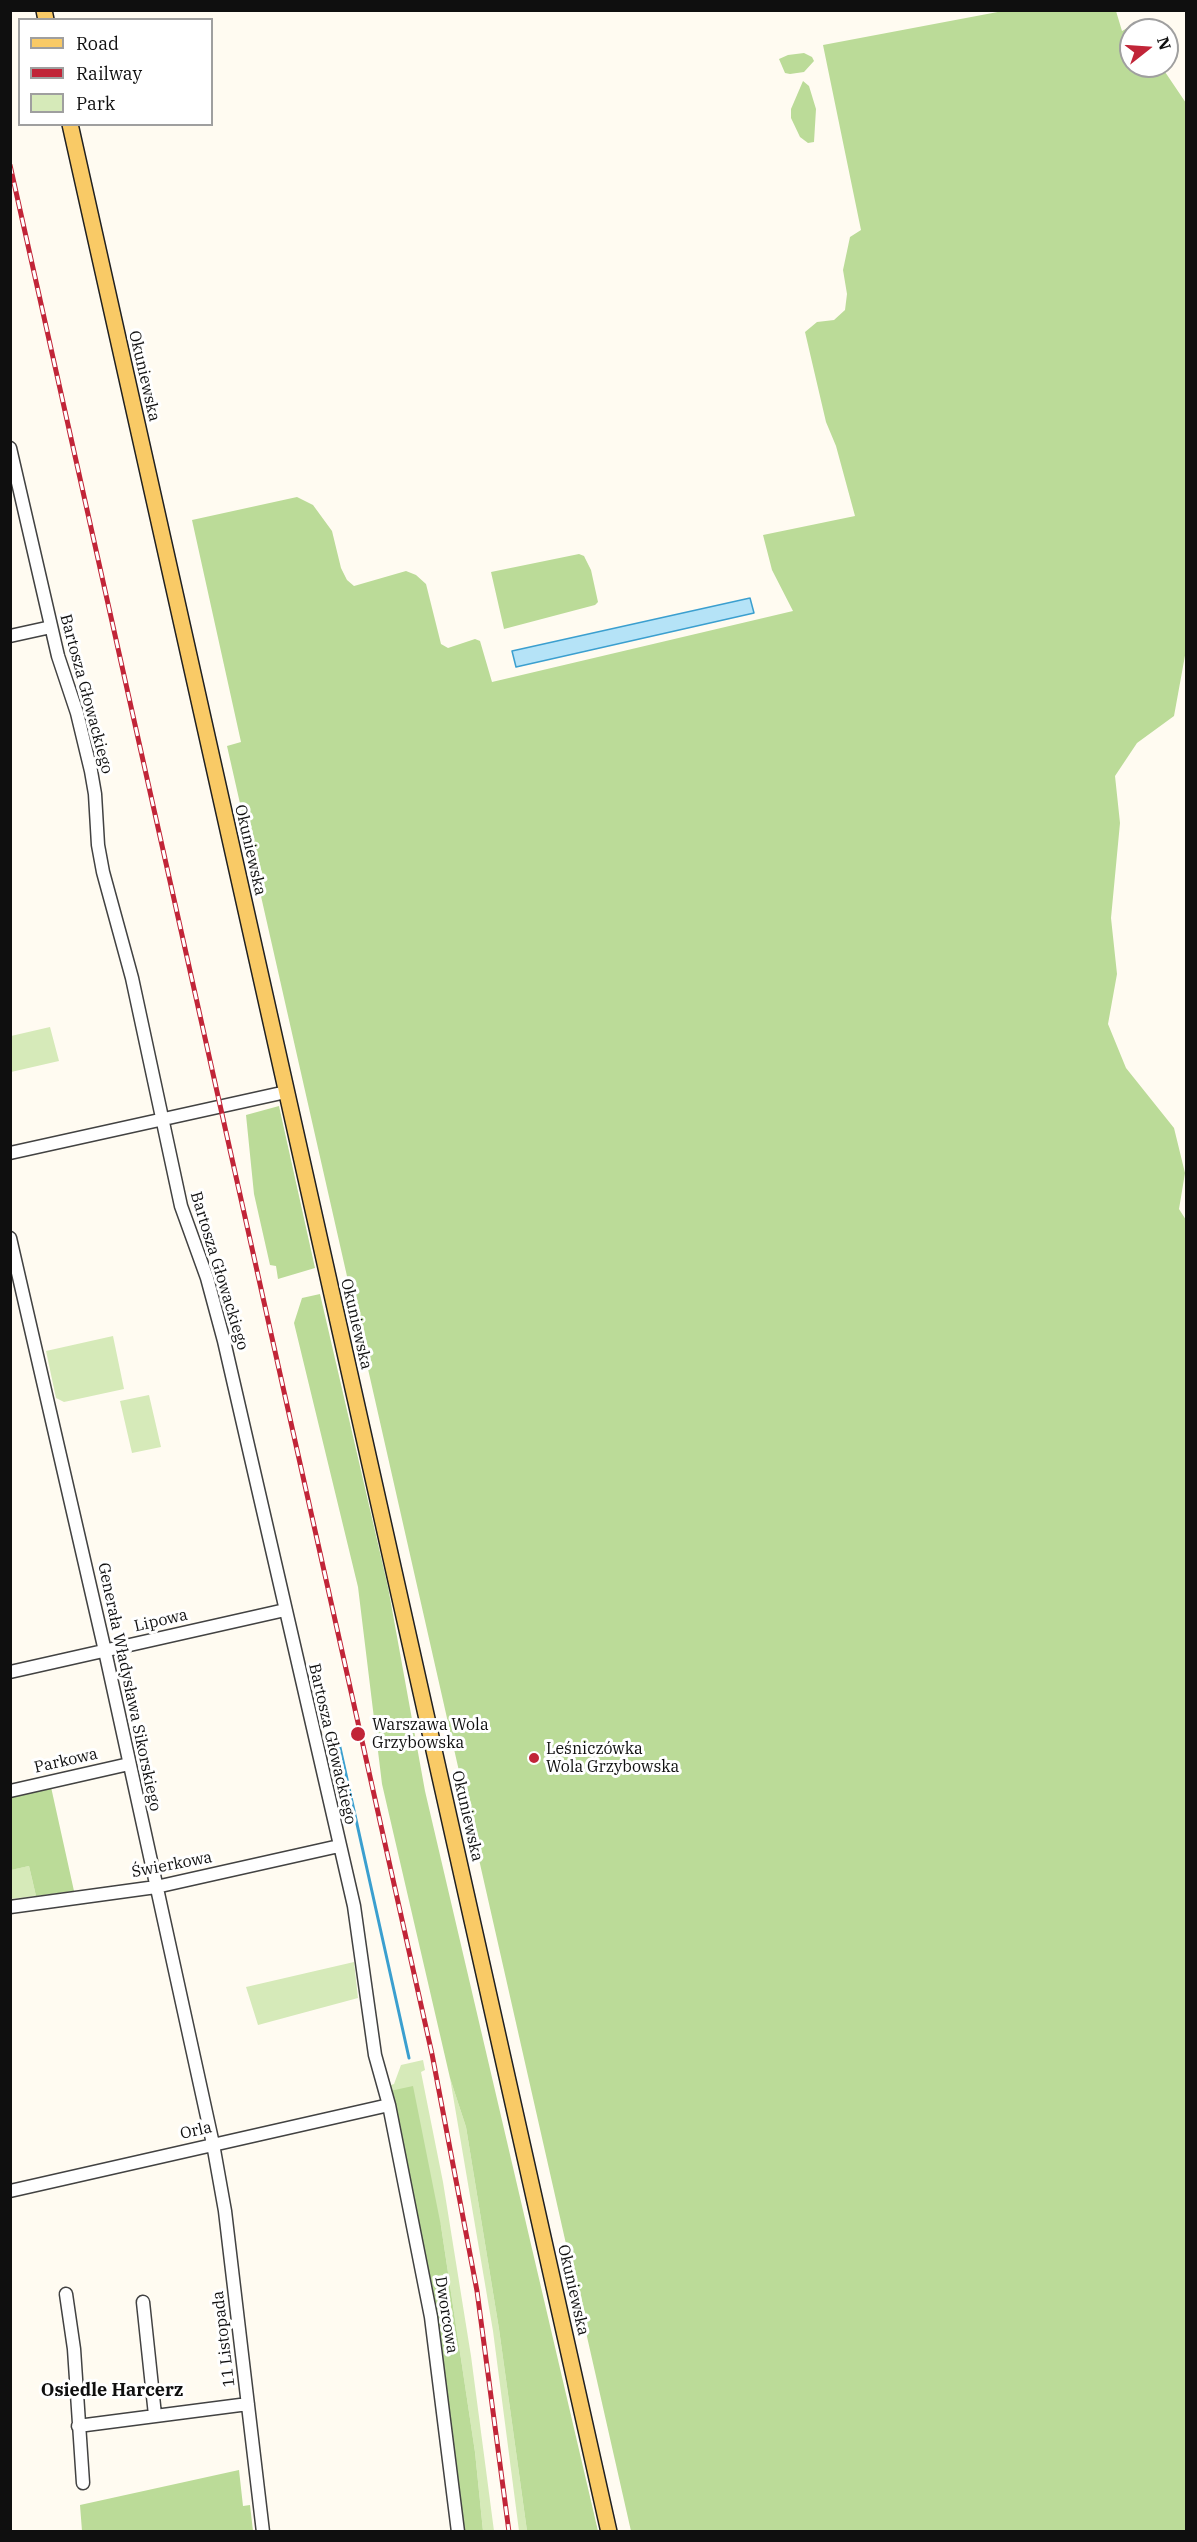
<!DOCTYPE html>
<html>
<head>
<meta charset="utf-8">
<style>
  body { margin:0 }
  #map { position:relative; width:1197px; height:2542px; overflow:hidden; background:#fffbf1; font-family:"IBM Plex Serif",serif }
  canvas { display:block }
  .frame { position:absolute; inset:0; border:12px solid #0f0f0f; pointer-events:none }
  .legend { position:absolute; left:18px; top:18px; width:195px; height:108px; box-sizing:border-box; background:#fff; border:2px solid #9f9f9f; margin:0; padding:8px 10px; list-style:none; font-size:18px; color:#0f0f0f }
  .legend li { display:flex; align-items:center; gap:12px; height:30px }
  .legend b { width:30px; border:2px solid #9f9f9f }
  .north { position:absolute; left:1119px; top:18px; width:60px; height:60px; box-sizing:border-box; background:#fff; border:2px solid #9f9f9f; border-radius:50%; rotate:73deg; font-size:16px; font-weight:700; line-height:24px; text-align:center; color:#0f0f0f }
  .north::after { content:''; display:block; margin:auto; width:21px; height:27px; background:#c12538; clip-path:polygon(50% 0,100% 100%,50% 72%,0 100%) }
</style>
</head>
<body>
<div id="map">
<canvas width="1197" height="2542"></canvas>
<div class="frame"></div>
<ul class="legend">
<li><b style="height:8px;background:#f9ca66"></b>Road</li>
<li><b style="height:8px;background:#c12538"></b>Railway</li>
<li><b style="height:16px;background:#d6eab9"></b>Park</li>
</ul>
<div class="north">N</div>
</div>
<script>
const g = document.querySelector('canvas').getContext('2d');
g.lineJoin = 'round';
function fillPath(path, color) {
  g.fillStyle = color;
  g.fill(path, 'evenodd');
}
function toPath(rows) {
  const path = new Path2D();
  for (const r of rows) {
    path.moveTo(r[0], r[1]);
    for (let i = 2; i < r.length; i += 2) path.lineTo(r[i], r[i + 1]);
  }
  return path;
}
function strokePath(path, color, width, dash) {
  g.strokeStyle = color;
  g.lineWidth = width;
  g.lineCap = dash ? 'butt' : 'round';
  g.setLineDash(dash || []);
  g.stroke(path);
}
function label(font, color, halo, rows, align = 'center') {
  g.font = font + ' "IBM Plex Serif",serif';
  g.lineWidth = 6;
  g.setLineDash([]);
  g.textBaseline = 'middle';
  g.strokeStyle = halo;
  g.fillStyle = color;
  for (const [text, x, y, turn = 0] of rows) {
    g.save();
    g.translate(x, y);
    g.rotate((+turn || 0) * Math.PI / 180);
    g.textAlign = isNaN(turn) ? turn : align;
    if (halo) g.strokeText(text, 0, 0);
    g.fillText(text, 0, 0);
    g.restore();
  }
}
const green = toPath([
  [50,1027,59,1061,11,1072,11,1036],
  [113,1336,124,1389,64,1402,56,1398,46,1351],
  [149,1395,161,1447,132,1453,120,1401],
  [29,1866,36,1896,11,1899,10,1870],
  [354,1962,358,1998,258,2025,246,1987],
  [423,2060,425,2070,421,2072,443,2182,471,2356,494,2531,483,2531,475,2452,441,2226,388,2086,394,2084,401,2065],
  [450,2078,466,2127,499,2329,527,2531,519,2531,493,2331]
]);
const forest = toPath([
  [1003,11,1116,11,1122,31,1133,25,1136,30,1131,30,1131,66,1161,66,1186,103,1186,650,1174,716,1137,743,1115,776,1120,823,1111,918,1117,974,1108,1024,1126,1068,1174,1128,1185,1173,1179,1209,1186,1220,1186,2531,631,2531,227,746,241,742,192,520,297,497,313,505,332,531,341,568,347,580,354,586,406,571,416,575,426,584,441,644,448,648,475,639,480,641,492,682,793,611,772,570,763,535,855,516,836,446,826,422,805,332,817,322,834,320,845,310,847,294,843,270,850,237,861,230,823,45],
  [804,53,812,57,814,61,804,72,790,74,785,73,779,59,788,55],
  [803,81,809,86,816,109,814,142,808,143,800,137,791,118,791,109],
  [579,554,584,556,591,570,598,602,595,605,504,629,491,572],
  [279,1106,315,1268,278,1279,276,1266,270,1265,254,1194,246,1115],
  [320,1294,388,1587,425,1791,598,2531,527,2531,499,2329,466,2127,450,2078,382,1784,358,1587,294,1323,302,1298],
  [51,1787,74,1891,36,1896,29,1866,11,1870,10,1796],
  [413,2086,441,2226,475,2452,483,2531,463,2531,449,2413,434,2306,390,2091],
  [239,2470,243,2506,250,2505,253,2531,82,2531,80,2505]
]);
const water = toPath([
  [750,598,754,613,516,667,512,651,750,598]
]);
const stream = toPath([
  [339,1743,409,2058]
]);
const minor = toPath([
  [10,448,58,656,77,713,91,771,95,794,98,845,103,872,132,978,181,1206,207,1278,224,1341,354,1906,375,2055,389,2105,431,2317,458,2532],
  [10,636,51,627],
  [10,1153,286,1092],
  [10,1238,105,1651,213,2144,225,2211,263,2532],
  [10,1672,285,1610],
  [10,1791,129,1764],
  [10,1907,156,1887,339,1846],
  [10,2191,389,2105],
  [66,2294,74,2349,83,2483],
  [143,2302,155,2415],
  [78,2426,248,2404]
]);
const major = toPath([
  [44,10,46,20],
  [70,124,609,2532]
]);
const rail = toPath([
  [10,165,432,2054,477,2291,509,2532]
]);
const markers = [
  [358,1734,8,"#c12538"],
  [534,1758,6,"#c12538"]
];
const streetNames = [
  ["Okuniewska",144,376,77],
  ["Bartosza Głowackiego",86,694,75],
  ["Okuniewska",250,850,77],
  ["Bartosza Głowackiego",219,1271,73],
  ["Okuniewska",356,1324,77],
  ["Lipowa",161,1621,-13],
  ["Generała Władysława Sikorskiego",129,1687,78],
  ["Bartosza Głowackiego",332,1744,77],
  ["Parkowa",66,1761,-13],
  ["Okuniewska",467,1816,77],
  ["Świerkowa",172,1865,-11],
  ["Orla",196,2131,-13],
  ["Okuniewska",573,2290,77],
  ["Dworcowa",446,2315,81],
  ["11 Listopada",224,2339,-97]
];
const poiNames = [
  ["Warszawa Wola",372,1725],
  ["Grzybowska",372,1743],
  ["Leśniczówka",546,1749],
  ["Wola Grzybowska",546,1767]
];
const neighbourhoodNames = [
  ["Osiedle Harcerz",112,2391]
];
fillPath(green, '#d6eab9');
fillPath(forest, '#bbdb98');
fillPath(water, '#b5e3f7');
strokePath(water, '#3b9fcf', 1.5);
strokePath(stream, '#3b9fcf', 3);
strokePath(minor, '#424242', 15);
strokePath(major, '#202020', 18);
strokePath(minor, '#fff', 12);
strokePath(major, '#f9ca66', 15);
strokePath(rail, '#c12538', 5);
strokePath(rail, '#fff', 3, [9]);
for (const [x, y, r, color] of markers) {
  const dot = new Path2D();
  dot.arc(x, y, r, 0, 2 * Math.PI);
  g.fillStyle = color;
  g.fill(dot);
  strokePath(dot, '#fff', 2);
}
label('16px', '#0f0f0f', '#fff', streetNames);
label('16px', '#0f0f0f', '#fff', poiNames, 'left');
label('bold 18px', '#0f0f0f', '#fff', neighbourhoodNames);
</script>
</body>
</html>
